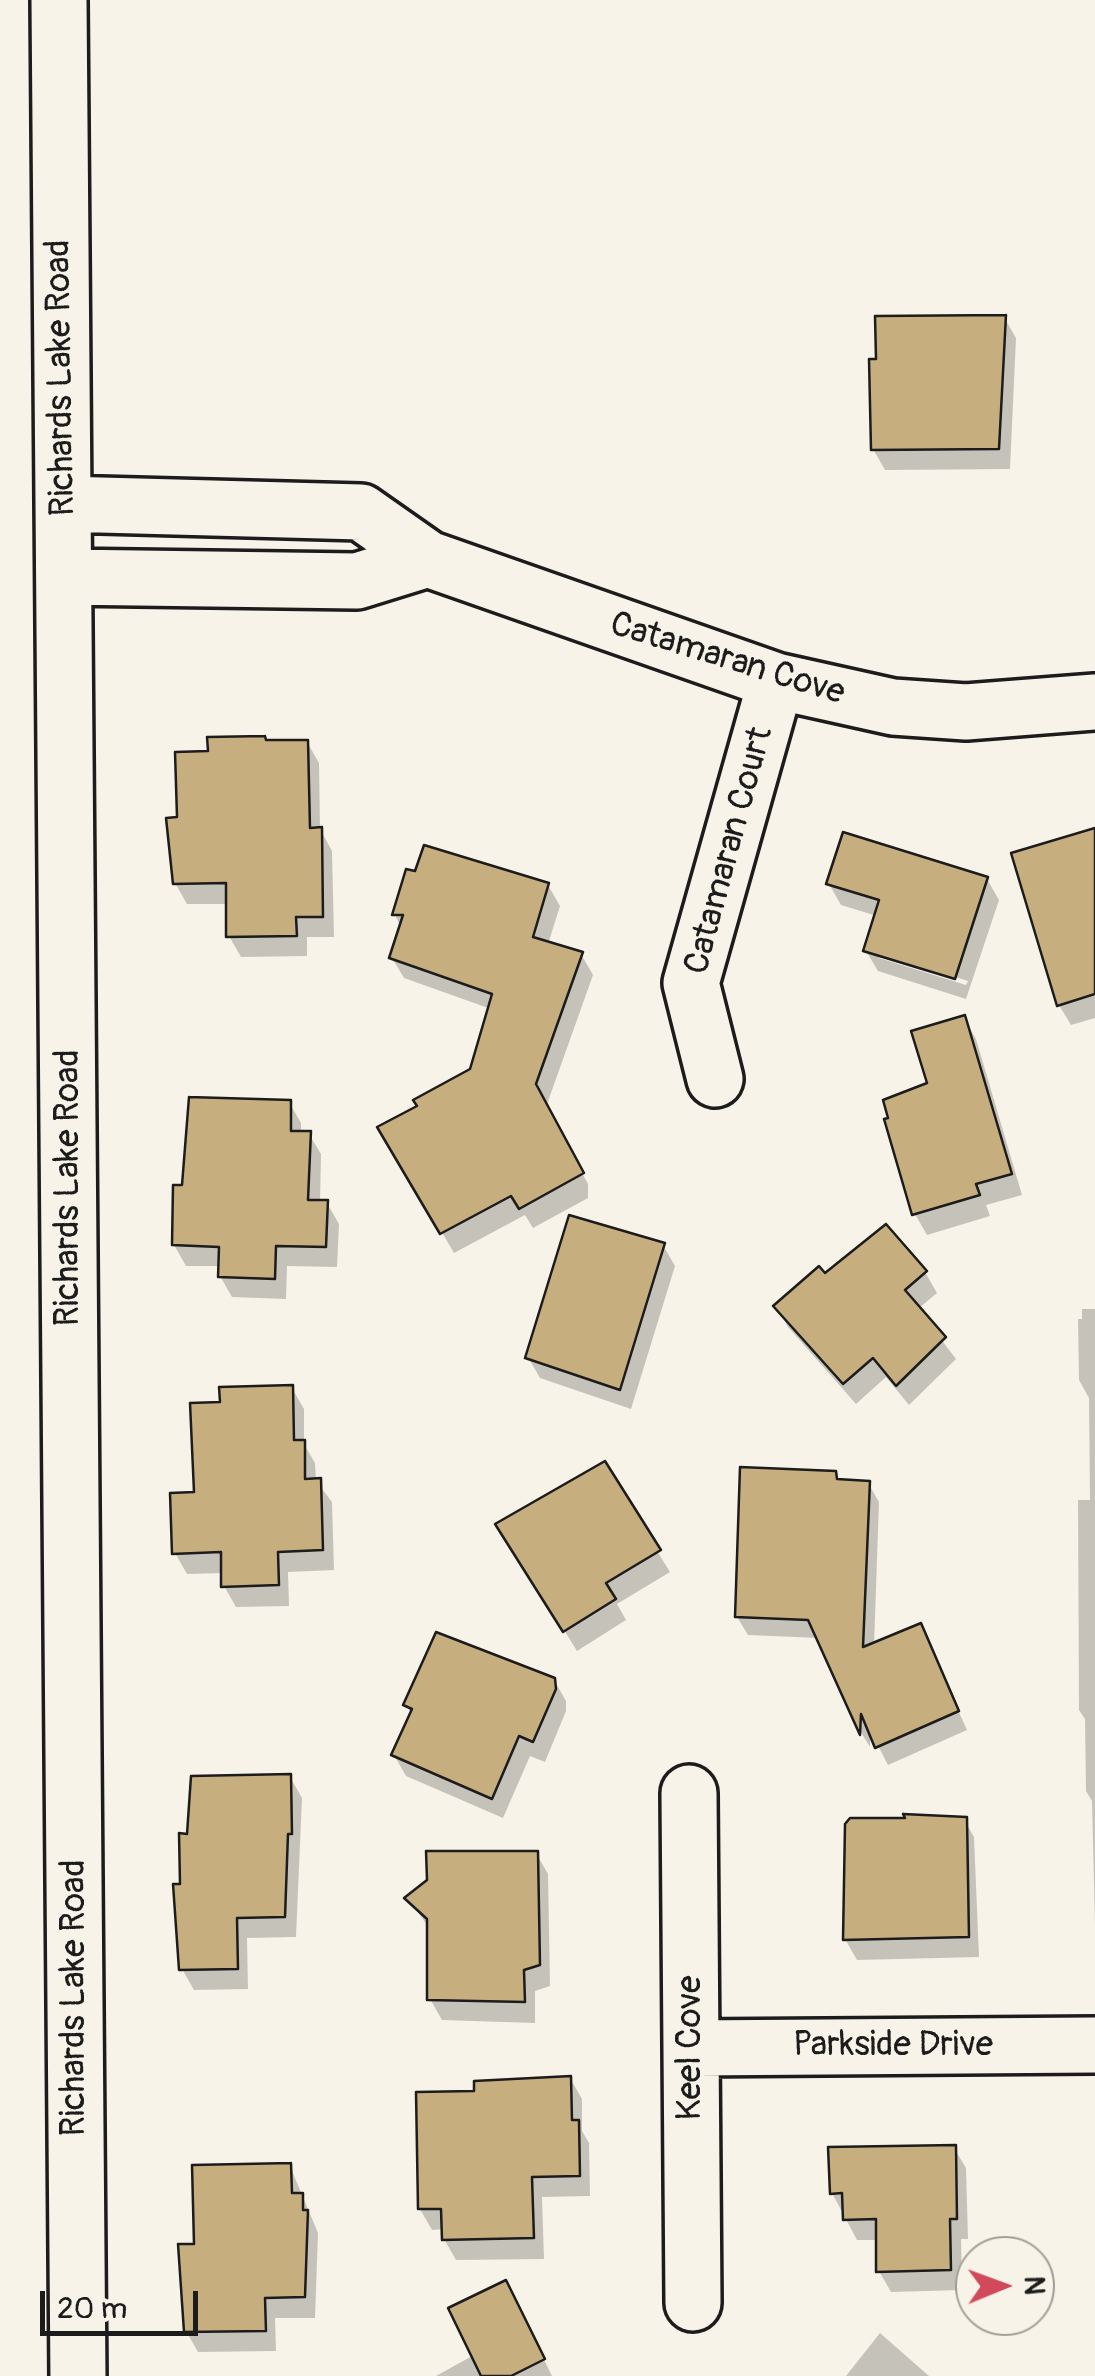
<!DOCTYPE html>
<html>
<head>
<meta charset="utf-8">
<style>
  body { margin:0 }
  #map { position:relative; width:1095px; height:2376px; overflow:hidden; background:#f7f3e8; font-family:Pangolin,sans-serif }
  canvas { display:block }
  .north { position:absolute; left:955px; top:2236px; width:100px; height:100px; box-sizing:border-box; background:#f7f3e8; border:2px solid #9f9d96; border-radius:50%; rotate:89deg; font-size:28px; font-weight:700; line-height:40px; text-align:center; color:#1c1c1c }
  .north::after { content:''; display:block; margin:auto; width:35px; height:45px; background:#d1495b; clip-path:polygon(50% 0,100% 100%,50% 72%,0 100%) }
  .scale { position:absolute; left:40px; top:2291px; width:158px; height:45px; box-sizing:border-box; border:5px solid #1c1c1c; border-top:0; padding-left:12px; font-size:30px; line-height:35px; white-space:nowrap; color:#1c1c1c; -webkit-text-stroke:8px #f7f3e8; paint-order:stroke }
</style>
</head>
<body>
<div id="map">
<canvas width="1095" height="2376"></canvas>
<div class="north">N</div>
<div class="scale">20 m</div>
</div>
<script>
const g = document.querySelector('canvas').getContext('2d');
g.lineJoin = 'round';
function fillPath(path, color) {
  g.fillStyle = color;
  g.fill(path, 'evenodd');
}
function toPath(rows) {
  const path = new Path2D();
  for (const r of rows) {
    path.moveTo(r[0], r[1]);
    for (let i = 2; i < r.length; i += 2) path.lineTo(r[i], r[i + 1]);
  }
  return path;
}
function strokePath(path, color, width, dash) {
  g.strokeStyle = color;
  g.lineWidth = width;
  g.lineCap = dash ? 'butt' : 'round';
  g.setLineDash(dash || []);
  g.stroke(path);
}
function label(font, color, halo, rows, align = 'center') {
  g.font = font + ' Pangolin,sans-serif';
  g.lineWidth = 8;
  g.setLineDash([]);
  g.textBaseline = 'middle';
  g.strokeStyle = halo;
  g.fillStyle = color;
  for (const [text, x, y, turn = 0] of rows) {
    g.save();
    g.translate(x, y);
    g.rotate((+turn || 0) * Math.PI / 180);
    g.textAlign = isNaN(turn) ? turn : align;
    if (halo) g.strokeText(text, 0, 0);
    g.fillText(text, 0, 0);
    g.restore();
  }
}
const shadow = toPath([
  [1004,317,1016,338,1010,469,885,470,873,449],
  [307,742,319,763,320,829,332,851,334,937,307,937,307,956,241,957,229,936,228,904,187,904,175,883,179,820],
  [1095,831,1095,1018,1071,1025,1059,1005],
  [408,872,548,885,560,906,548,944,581,954,593,975,546,1107,588,1184,588,1198,533,1228,525,1215,454,1253,381,1128,472,1071,491,1009,404,978,392,958,401,927,395,915],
  [987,879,999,900,966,999,878,971,866,951,877,916,841,905,829,884],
  [879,953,968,981,966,985,879,958],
  [964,1018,976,1039,1022,1195,986,1205,990,1216,927,1235,915,1214,892,1119,930,1085],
  [289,1102,301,1123,301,1134,309,1134,321,1154,320,1203,327,1203,339,1224,337,1267,287,1266,286,1299,232,1297,220,1276,221,1266,186,1266,174,1245,184,1188],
  [663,1245,675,1266,631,1409,540,1378,528,1357],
  [925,1272,937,1293,918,1309,956,1359,909,1405,886,1377,856,1404,788,1327,776,1306,825,1276],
  [1082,1309,1095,1309,1095,1925,1092,1801,1086,1791,1085,1719,1079,1710,1078,1500,1090,1500,1089,1398,1079,1380,1078,1319,1082,1319],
  [292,1388,304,1409,304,1444,315,1463,316,1481,332,1502,334,1570,288,1572,289,1606,236,1607,224,1586,224,1573,187,1574,175,1553,222,1404],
  [604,1465,670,1572,617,1604,626,1620,577,1651,511,1545],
  [835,1473,840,1482,868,1483,879,1502,874,1646,920,1626,967,1730,888,1765,870,1730,870,1747,862,1734,819,1638,748,1635,737,1617],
  [554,1680,566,1701,566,1711,545,1762,530,1756,503,1818,406,1776,394,1755,412,1715,406,1705],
  [290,1777,302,1798,296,1937,247,1938,248,1989,194,1990,182,1969,189,1836],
  [962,1816,974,1837,979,1957,857,1960,845,1939,851,1821],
  [536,1853,548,1874,550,1986,535,1991,535,2023,442,2020,430,1999,429,1928,408,1898],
  [570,2078,582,2099,582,2131,589,2143,590,2196,542,2197,544,2259,456,2260,444,2239,444,2229,432,2230,420,2209,477,2093],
  [954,2148,966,2168,968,2239,961,2239,962,2290,891,2292,879,2271,878,2240,857,2240,832,2193],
  [290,2166,318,2233,315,2318,275,2318,276,2351,198,2352,186,2331,196,2246],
  [517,2304,552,2376,436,2376,474,2355],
  [880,2333,929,2376,846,2376]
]);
const building = toPath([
  [1006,315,999,449,871,450,869,359,876,359,875,316,1006,315],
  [265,736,266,740,308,740,310,828,322,827,323,917,296,917,297,936,226,937,226,883,173,884,166,818,177,817,175,752,208,751,207,737,265,736],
  [1095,828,1095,994,1057,1006,1011,853,1095,828],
  [843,832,988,877,955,979,863,951,879,900,826,884,843,832],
  [424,845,549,883,533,937,583,952,536,1084,584,1173,519,1209,511,1196,440,1234,377,1127,417,1106,413,1100,470,1069,492,994,389,958,403,915,392,915,406,869,415,871,424,845],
  [965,1015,1012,1174,976,1184,980,1195,912,1215,884,1119,888,1118,883,1100,927,1083,911,1031,965,1015],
  [189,1097,291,1100,291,1131,311,1131,308,1200,328,1200,326,1247,276,1246,275,1279,218,1277,219,1247,172,1245,173,1185,182,1185,189,1097],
  [569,1215,665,1243,620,1390,525,1358,569,1215],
  [886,1224,927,1271,905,1290,946,1337,896,1386,873,1358,843,1384,773,1306,819,1266,825,1273,886,1224],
  [293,1385,294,1440,305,1440,305,1479,321,1478,323,1550,278,1552,279,1585,221,1587,221,1552,172,1554,170,1493,194,1492,190,1403,220,1402,219,1387,293,1385],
  [605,1461,661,1550,606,1583,616,1599,563,1632,495,1524,605,1461],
  [740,1467,836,1471,837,1479,870,1481,863,1647,921,1623,959,1711,875,1748,861,1714,860,1735,808,1620,735,1617,740,1467],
  [436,1632,555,1678,556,1689,533,1742,519,1736,492,1799,391,1755,412,1709,403,1705,436,1632],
  [291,1774,292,1834,288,1834,285,1917,237,1918,238,1969,179,1970,173,1884,180,1884,179,1833,187,1834,191,1776,291,1774],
  [903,1814,967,1817,969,1937,843,1940,845,1824,850,1818,905,1818,903,1814],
  [426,1851,538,1851,540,1965,524,1970,525,2002,427,2000,427,1919,404,1898,427,1880,426,1851],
  [571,2076,572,2120,579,2120,580,2176,532,2177,534,2238,442,2240,441,2209,418,2209,416,2092,474,2091,474,2081,571,2076],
  [956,2145,957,2219,950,2219,951,2270,876,2272,876,2219,843,2220,842,2193,830,2194,828,2147,956,2145],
  [291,2163,292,2193,303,2193,303,2210,308,2210,305,2297,265,2298,266,2331,184,2332,178,2244,194,2244,192,2165,291,2163],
  [506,2280,545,2359,511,2376,481,2376,448,2308,506,2280]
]);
const minor = toPath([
  [59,0,78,2376],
  [63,504,361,512,428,559,776,681,893,707,966,712,1095,702],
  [64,577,357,581,428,559],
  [715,1079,691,983,776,681],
  [689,1793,693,2303],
  [691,2048,1095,2045]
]);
const streetNames = [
  ["Richards Lake Road",62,378,-91],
  ["Catamaran Cove",727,660,17],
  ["Catamaran Court",730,851,-75],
  ["Richards Lake Road",69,1188,-90],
  ["Richards Lake Road",75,1998,-90],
  ["Parkside Drive",893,2046],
  ["Keel Cove",691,2048,-90]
];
fillPath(shadow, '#0003');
fillPath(building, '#c7ae7e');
strokePath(building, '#1c1c1c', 2.5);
strokePath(minor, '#1c1c1c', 62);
strokePath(minor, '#f7f3e8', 55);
label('35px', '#1c1c1c', '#f7f3e8', streetNames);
</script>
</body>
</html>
